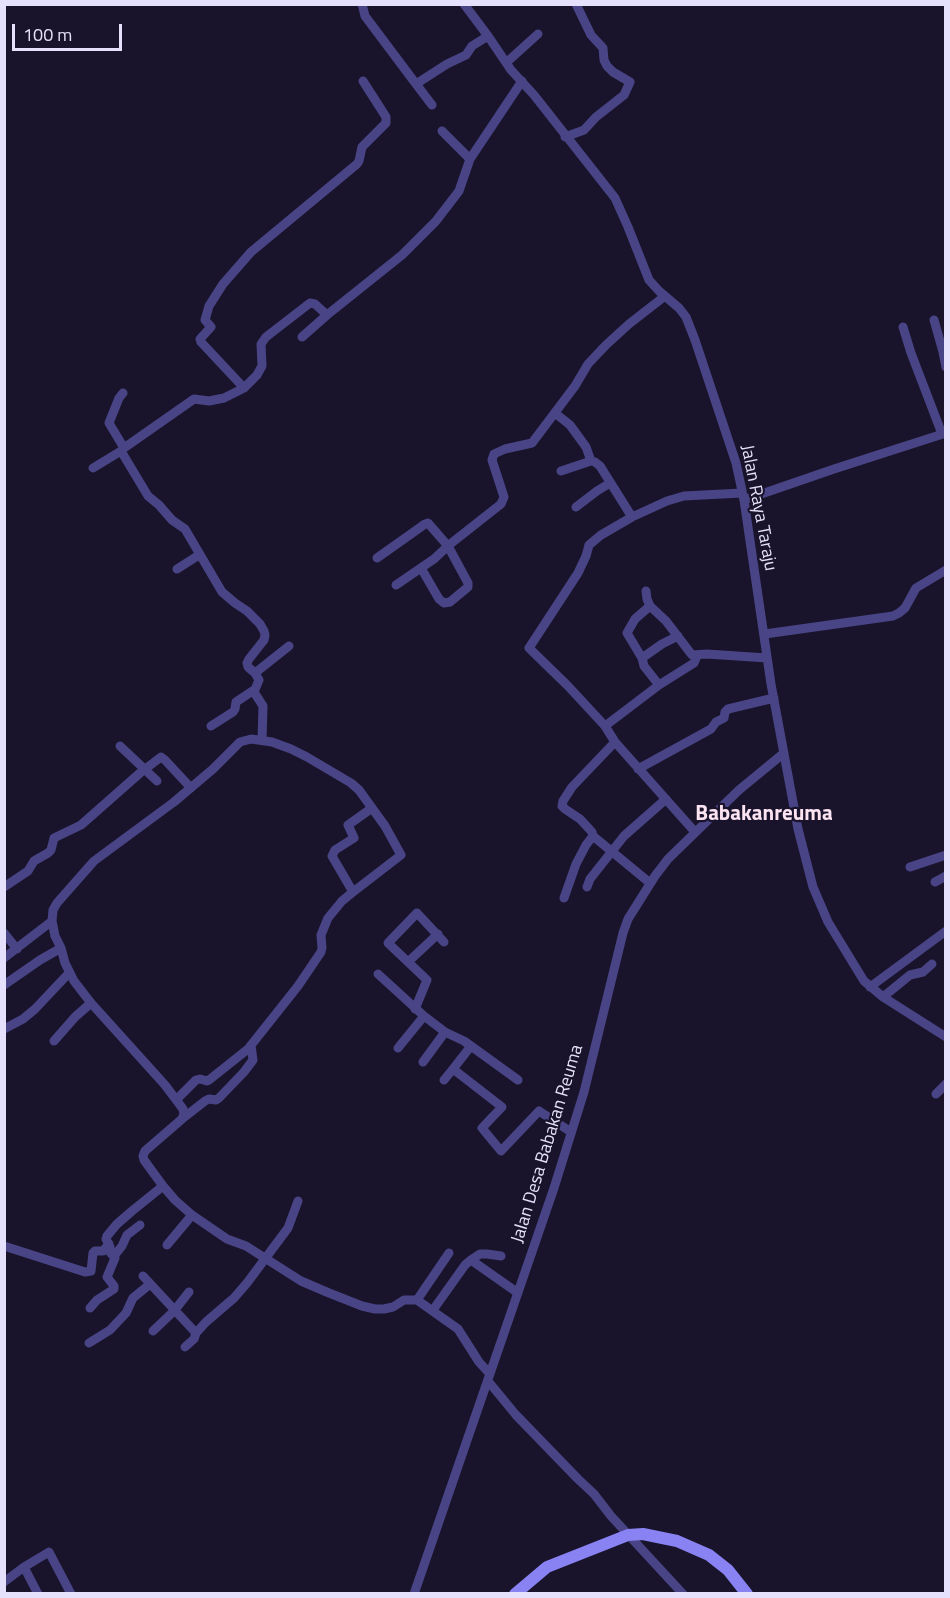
<!DOCTYPE html>
<html>
<head>
<meta charset="utf-8">
<style>
  body { margin:0 }
  #map { position:relative; width:950px; height:1598px; overflow:hidden; background:#19142b; font-family:"Titillium Web",sans-serif }
  canvas { display:block }
  .frame { position:absolute; inset:0; border:6px solid #e5e1fc; pointer-events:none }
  .scale { position:absolute; left:12px; top:24px; width:110px; height:27px; box-sizing:border-box; border:3px solid #e5e1fc; border-top:0; padding-left:8px; font-size:18px; line-height:21px; white-space:nowrap; color:#e5e1fc; -webkit-text-stroke:4px #19142b; paint-order:stroke }
</style>
</head>
<body>
<div id="map">
<canvas width="950" height="1598"></canvas>
<div class="frame"></div>
<div class="scale">100 m</div>
</div>
<script>
const g = document.querySelector('canvas').getContext('2d');
g.lineJoin = 'round';
function toPath(rows) {
  const path = new Path2D();
  for (const r of rows) {
    path.moveTo(r[0], r[1]);
    for (let i = 2; i < r.length; i += 2) path.lineTo(r[i], r[i + 1]);
  }
  return path;
}
function strokePath(path, color, width, dash) {
  g.strokeStyle = color;
  g.lineWidth = width;
  g.lineCap = dash ? 'butt' : 'round';
  g.setLineDash(dash || []);
  g.stroke(path);
}
function label(font, color, halo, rows, align = 'center') {
  g.font = font + ' "Titillium Web",sans-serif';
  g.lineWidth = 4.5;
  g.setLineDash([]);
  g.textBaseline = 'middle';
  g.strokeStyle = halo;
  g.fillStyle = color;
  for (const [text, x, y, turn = 0] of rows) {
    g.save();
    g.translate(x, y);
    g.rotate((+turn || 0) * Math.PI / 180);
    g.textAlign = isNaN(turn) ? turn : align;
    if (halo) g.strokeText(text, 0, 0);
    g.fillText(text, 0, 0);
    g.restore();
  }
}
const minor = toPath([
  [362,4,365,16,416,84],
  [464,4,488,36,511,70,534,95,615,198,628,227,649,280,659,291,679,308,686,317,695,340,736,463,744,500,771,684,798,829,813,887,828,922,864,981,883,997,946,1037],
  [507,62,538,34],
  [432,105,416,84,447,64,466,55,472,46,488,36],
  [442,131,470,159],
  [565,137,584,130,596,117,624,95,630,82,613,72,607,66,604,60,603,48,591,35,576,4],
  [934,320,943,352,946,367],
  [903,327,911,353,942,434],
  [302,337,327,315],
  [244,388,201,342,200,339,211,327,205,320,209,306,223,284,251,252,357,164,359,161,362,147,386,123,386,117,363,81],
  [123,393,119,398,109,423,124,448,194,399,209,401,224,398,244,388,257,375,262,366,261,344,266,337,310,303,315,304,327,315,402,255,436,221,459,191,470,159,522,81],
  [555,413,570,425,586,447,591,461],
  [124,448,121,451,148,496,159,505,172,520,185,529,222,592,235,603,247,611,260,624,264,631,265,635,264,640,249,659,247,663,248,667,255,673,259,680,254,692,263,706,262,740],
  [93,468,121,451],
  [561,471,591,461,595,462,600,466,632,517],
  [744,500,834,469,946,433],
  [576,507,597,491,610,483],
  [377,558,425,524,428,523,448,546,468,583,468,587,450,602,444,603,439,599,421,568],
  [177,569,199,555],
  [396,585,434,559,449,545,501,504,504,497,492,460,494,454,505,449,532,443,575,386,588,364,606,345,629,324,665,296],
  [646,591,647,599,650,606,666,621,692,655,707,654,767,658],
  [650,606,635,619,627,633,642,658,644,666,659,685],
  [765,634,893,616,899,613,905,608,916,588,946,570],
  [642,658,662,644,678,636],
  [255,673,289,646],
  [211,726,233,712,235,709,236,702,254,690],
  [605,726,659,685,694,663,697,656],
  [120,746,157,781],
  [638,769,711,729,716,722,724,718,725,712,728,709,774,698],
  [695,832,615,742,605,726,568,686,529,648,578,573,586,556,589,545,601,535,632,517,667,501,684,496,742,493],
  [593,836,592,832,580,819,565,809,562,806,563,801,572,787,615,742],
  [910,867,946,855],
  [935,882,946,876],
  [4,887,28,871,34,861,48,853,51,850,54,838,81,825,140,773,161,757,165,760,191,788],
  [587,887,590,879,624,836,666,799],
  [353,892,401,855,385,826,359,790,351,783,307,757,291,749,272,742,251,739,240,742,213,769,174,802,94,861,57,903,53,910,52,921,55,936,61,948,65,963,74,981,91,1003,165,1085,183,1109,184,1114,182,1119,145,1151,143,1156,144,1160,163,1186,175,1200,192,1215,227,1239,246,1246,301,1281,329,1293,362,1306,375,1309,384,1309,393,1307,404,1300,417,1300,458,1329,479,1362,490,1374],
  [564,898,576,864,586,845,593,836,650,883],
  [4,933,17,949],
  [4,958,52,921],
  [408,962,438,934],
  [378,974,424,1016,445,1032,464,1041,471,1046,453,1069,502,1107,482,1128,501,1151,539,1111,571,1132],
  [4,985,40,960,61,948],
  [870,987,946,931],
  [883,997,910,975,923,972,932,964],
  [415,1009,427,980,388,943,417,913,444,942],
  [4,1029,23,1019,35,1009,69,973],
  [54,1041,75,1017,91,1003],
  [471,1046,518,1080],
  [398,1048,424,1016],
  [423,1062,445,1032],
  [444,1080,453,1069],
  [936,1094,946,1084],
  [177,1099,196,1080,200,1079,207,1081,209,1080,248,1049,298,986,321,952,322,948,321,935,328,918,342,901,353,892,332,856,335,850,354,838,348,825,372,808],
  [182,1119,205,1101,209,1099,216,1100,219,1098,244,1072,253,1060,251,1045],
  [167,1245,192,1215],
  [4,1246,85,1272,91,1271,93,1253,95,1251,103,1251,109,1244],
  [114,1256,122,1246,127,1235,140,1225],
  [471,1260,518,1293],
  [143,1276,196,1333,206,1322,234,1298,247,1283,288,1228,298,1201],
  [417,1300,449,1253],
  [90,1308,97,1300,114,1289,114,1286,107,1277,115,1258,110,1252,110,1247,106,1239,107,1236,117,1224,132,1211,163,1186],
  [433,1310,465,1265,471,1260,480,1254,487,1254,501,1256],
  [153,1331,174,1311,189,1292],
  [89,1343,110,1330,126,1313,133,1298,150,1284],
  [185,1347,194,1339,196,1333],
  [488,1381,516,1415,578,1479,594,1494,611,1516,683,1594],
  [24,1567,38,1594],
  [4,1582,24,1567,49,1552,71,1594],
  [414,1594,554,1188,584,1092,623,933,628,919,655,876,668,859,739,790,784,753]
]);
const secondary = toPath([
  [515,1594,547,1567,628,1535,643,1534,677,1541,709,1555,728,1570,747,1594]
]);
const streetNames = [
  ["Jalan Raya Taraju",758,508,79],
  ["Jalan Desa Babakan Reuma",548,1144,-73]
];
const quarterNames = [
  ["Babakanreuma",764,815]
];
strokePath(minor, '#494485', 9);
strokePath(secondary, '#8982f2', 12);
label('18px', '#e5e1fc', '#19142b', streetNames);
label('bold 21px', '#fce3f2', '#19142b', quarterNames);
</script>
</body>
</html>
